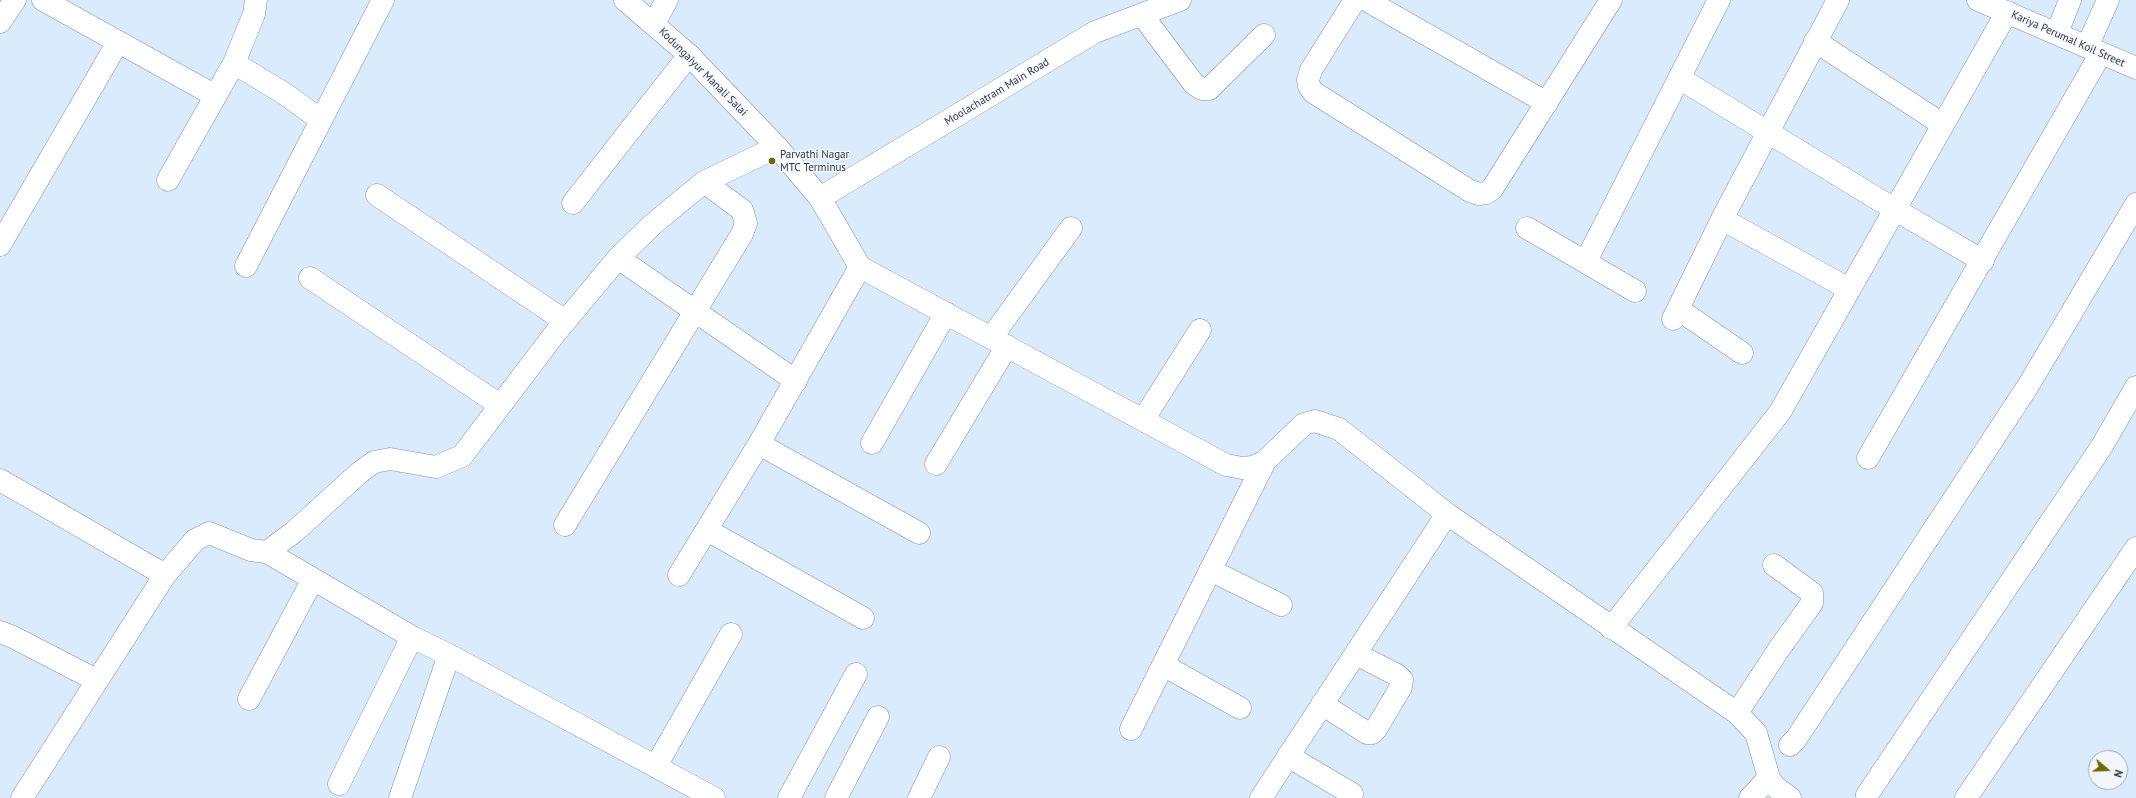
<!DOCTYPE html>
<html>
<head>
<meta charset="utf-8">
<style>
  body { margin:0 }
  #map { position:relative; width:2136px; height:798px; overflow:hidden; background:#dbebfe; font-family:"PT Sans",sans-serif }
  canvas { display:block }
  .north { position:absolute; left:2088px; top:750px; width:40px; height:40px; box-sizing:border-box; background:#f3f7fc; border:1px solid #a5aab1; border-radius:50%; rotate:109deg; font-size:11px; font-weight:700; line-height:16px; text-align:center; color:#303740 }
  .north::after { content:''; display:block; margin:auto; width:14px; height:18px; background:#716800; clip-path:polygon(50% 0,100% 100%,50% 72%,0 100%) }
</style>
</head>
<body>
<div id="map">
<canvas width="2136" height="798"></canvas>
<div class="north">N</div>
</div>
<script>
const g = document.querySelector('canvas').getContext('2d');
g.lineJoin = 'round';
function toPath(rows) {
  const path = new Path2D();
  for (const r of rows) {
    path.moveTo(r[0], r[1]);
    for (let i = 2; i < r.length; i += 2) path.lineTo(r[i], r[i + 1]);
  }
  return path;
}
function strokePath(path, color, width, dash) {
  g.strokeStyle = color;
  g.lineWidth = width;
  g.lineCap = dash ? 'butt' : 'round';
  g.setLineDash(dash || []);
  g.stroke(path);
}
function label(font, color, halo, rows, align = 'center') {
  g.font = font + ' "PT Sans",sans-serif';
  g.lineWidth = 3;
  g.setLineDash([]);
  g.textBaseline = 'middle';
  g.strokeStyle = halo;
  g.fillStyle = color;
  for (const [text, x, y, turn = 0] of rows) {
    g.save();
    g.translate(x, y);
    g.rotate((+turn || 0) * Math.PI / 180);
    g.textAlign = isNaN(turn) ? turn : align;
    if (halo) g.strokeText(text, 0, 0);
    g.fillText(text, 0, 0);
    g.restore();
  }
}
const minor = toPath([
  [43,0,214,95],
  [625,0,689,55,777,147,820,198,860,267,1226,465,1242,468,1253,467,1265,461,1304,424,1315,421,1339,429,1447,514,1737,713,1756,733,1769,778,1774,786,1790,798],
  [1355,0,1311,70,1308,80,1309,86,1313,92,1470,191,1479,194,1486,193,1492,189,1611,0],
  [1366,0,1547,103],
  [1978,0,2136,68],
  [1142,15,1194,84,1202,89,1209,89,1264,35],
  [0,22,15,0],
  [654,23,667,0],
  [2057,33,2070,0],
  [1815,41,1942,124],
  [2087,47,2108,0],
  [234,63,285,94,321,120],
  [1679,78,1894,209,1983,261],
  [168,180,234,63,254,14,256,0],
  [377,195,565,321],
  [820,198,1095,32,1180,0],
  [573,203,689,55],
  [1722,219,1849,289],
  [1527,228,1635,291],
  [0,245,118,42],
  [618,258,796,381],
  [1586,261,1719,0],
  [246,266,383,0],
  [310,278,500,405],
  [1678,309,1742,353],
  [1673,319,1722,219,1838,0],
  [991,338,1071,228],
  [1143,420,1200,330],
  [872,443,946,313],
  [759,444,919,533],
  [1868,458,2101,53],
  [936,464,1007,346],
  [0,480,165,575],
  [565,525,742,234,746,223,742,210,704,182],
  [707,530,863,618],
  [267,552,412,637,449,655,714,798],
  [1210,570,1281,605],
  [679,575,759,444,860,267],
  [1611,628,1780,412,2007,12],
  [0,632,13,637,96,680],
  [1163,665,1240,708],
  [249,699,313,579],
  [1322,704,1367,733,1372,733,1376,729,1401,687,1402,680,1397,675,1356,654],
  [1737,713,1779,649,1812,603,1812,593,1774,565],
  [1131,729,1265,461],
  [1790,745,1796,739,2028,386,2136,204],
  [1288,756,1352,794],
  [656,766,731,634],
  [339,784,412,637],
  [1867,795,2102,446,2136,387],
  [22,798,165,575,195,540,209,533,251,550,267,552,294,532,359,473,374,462,390,459,436,467,462,456,553,336,618,258,652,225,704,182,777,147],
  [400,798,449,655],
  [789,798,856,674],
  [836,798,878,717],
  [919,798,939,757],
  [1261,798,1447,514],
  [1750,798,1769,778],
  [1966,798,2136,548]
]);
const markers = [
  [772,161,4,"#716800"]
];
const streetNames = [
  ["Kariya Perumal Koil Street",2068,39,24],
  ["Kodungaiyur Manali Salai",703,72,45],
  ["Moolachatram Main Road",997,92,-31]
];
const poiNames = [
  ["Parvathi Nagar",780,155],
  ["MTC Terminus",780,168]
];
strokePath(minor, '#8192a8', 23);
strokePath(minor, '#fff', 22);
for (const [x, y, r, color] of markers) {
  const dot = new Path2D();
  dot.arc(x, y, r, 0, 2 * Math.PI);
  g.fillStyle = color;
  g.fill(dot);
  strokePath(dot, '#f3f7fc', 1.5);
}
label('11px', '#303740', '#f3f7fc', streetNames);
label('11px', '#303740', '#f3f7fc', poiNames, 'left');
</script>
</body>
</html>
